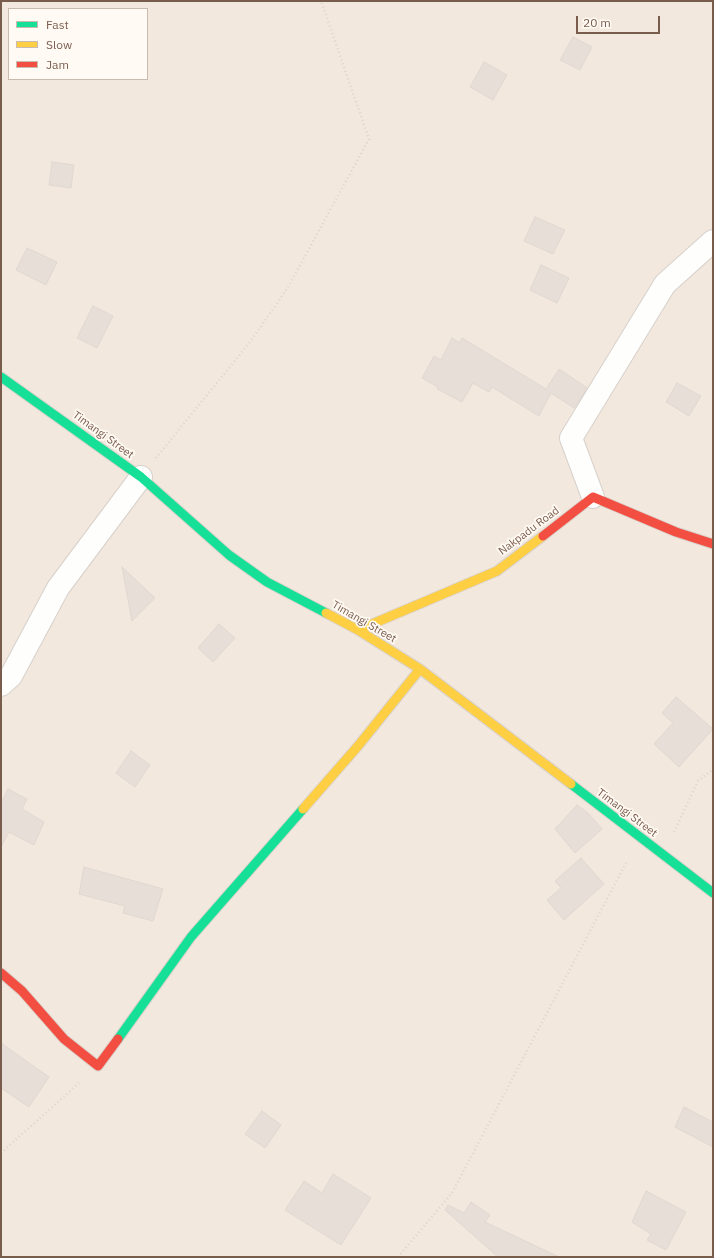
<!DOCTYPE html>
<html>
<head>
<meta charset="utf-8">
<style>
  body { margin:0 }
  #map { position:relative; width:714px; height:1258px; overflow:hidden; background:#f9f5f0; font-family:"IBM Plex Sans",sans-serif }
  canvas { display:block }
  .frame { position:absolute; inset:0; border:2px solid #7a5c4d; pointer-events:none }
  .legend { position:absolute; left:8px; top:8px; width:140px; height:72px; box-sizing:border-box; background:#fffaf3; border:1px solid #cabbb1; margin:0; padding:5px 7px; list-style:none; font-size:12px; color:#7a5c4d }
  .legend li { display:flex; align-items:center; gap:8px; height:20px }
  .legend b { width:20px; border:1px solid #cabbb1 }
  .scale { position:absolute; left:576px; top:16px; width:84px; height:18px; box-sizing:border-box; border:2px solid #7a5c4d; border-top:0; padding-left:5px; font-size:12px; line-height:14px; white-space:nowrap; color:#7a5c4d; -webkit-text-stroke:3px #fffaf3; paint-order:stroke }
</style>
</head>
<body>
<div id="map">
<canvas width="714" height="1258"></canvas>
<div class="frame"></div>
<ul class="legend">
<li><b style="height:5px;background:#16e098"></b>Fast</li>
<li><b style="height:5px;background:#ffcf43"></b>Slow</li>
<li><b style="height:5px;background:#f24e42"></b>Jam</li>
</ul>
<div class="scale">20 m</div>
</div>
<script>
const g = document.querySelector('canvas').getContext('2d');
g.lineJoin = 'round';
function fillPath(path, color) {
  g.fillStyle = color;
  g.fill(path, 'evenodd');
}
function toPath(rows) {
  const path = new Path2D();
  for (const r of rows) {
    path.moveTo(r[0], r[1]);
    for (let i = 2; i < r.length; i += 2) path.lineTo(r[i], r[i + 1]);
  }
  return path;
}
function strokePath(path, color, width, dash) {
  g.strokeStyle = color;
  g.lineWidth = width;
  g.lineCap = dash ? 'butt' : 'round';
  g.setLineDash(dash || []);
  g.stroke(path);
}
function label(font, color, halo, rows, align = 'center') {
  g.font = font + ' "IBM Plex Sans",sans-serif';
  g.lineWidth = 3.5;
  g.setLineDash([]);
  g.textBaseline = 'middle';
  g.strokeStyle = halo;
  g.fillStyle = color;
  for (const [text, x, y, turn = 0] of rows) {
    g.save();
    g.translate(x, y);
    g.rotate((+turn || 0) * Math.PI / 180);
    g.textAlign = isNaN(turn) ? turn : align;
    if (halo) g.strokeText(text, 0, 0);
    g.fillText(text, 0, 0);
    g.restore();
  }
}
const residential = toPath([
  [1,1,713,1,713,1257,1,1257],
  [9,9,147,9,147,79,9,79]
]);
const building = toPath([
  [573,37,592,47,580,70,560,60,573,37],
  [484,62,507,75,493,100,470,87,484,62],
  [52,162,74,165,71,188,49,185,52,162],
  [535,217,565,230,553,254,524,241,535,217],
  [27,248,57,262,46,285,16,270,27,248],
  [541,265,569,278,557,303,530,290,541,265],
  [93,306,113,316,97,348,77,338,93,306],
  [452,338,460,343,462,338,546,389,559,369,587,388,574,408,551,393,539,416,492,387,489,392,473,383,462,402,437,389,438,387,422,378,434,356,441,360,452,338],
  [677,383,701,396,689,416,666,402,677,383],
  [122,567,155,598,132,621,122,567],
  [219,624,235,638,213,662,198,648,219,624],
  [676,697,713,729,679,767,654,744,673,723,662,713,676,697],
  [131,751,150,765,135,787,116,773,131,751],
  [8,789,27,799,22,809,44,822,34,845,9,832,1,847,1,799,3,799,8,789],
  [577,805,588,813,602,829,575,853,555,829,577,805],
  [581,858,604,884,564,920,547,900,561,888,555,881,581,858],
  [84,867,163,889,153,921,123,913,125,906,79,894,84,867],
  [1,1043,49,1077,29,1107,1,1088,1,1043],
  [684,1107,713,1122,713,1147,675,1127,684,1107],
  [262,1111,281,1125,265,1148,245,1134,262,1111],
  [333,1174,371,1198,341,1245,285,1210,304,1181,322,1193,333,1174],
  [646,1191,686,1212,666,1250,647,1240,651,1234,632,1222,646,1191],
  [471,1202,490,1215,485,1222,559,1257,498,1257,445,1210,448,1205,464,1213,471,1202]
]);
const path = toPath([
  [156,458,250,342,287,289,369,139,321,1],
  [674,832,698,781,713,769],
  [1,1153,79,1083],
  [398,1257,452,1193,627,861]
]);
const street = toPath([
  [593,497,571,438,665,284,713,241],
  [1,685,11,676,58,588,141,477]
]);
const fast = toPath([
  [1,377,141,477,229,555,267,582,326,613],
  [571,784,713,893],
  [118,1039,191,937,303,809]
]);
const slow = toPath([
  [326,613,358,630,420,669,571,784],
  [358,630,497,571,543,536],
  [303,809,358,746,420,669]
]);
const jam = toPath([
  [543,536,593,497,676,532,713,544],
  [1,973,22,991,64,1039,98,1066,118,1039]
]);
const streetNames = [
  ["Timangi Street",103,435,36],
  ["Nakpadu Road",529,531,-37],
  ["Timangi Street",364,622,30],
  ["Timangi Street",627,813,37]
];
fillPath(residential, '#f2e8de');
fillPath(building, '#e6ded7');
strokePath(building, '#e2d8d2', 1);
strokePath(street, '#d7d1cb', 24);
strokePath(fast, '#d9d2cb', 11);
strokePath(slow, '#d9d2cb', 11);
strokePath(jam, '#d9d2cb', 11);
strokePath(path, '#dcd5d0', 2.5, [1, 3]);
strokePath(street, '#fefefd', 22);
strokePath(fast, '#16e098', 9);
strokePath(slow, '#ffcf43', 9);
strokePath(jam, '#f24e42', 9);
label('11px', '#7a5c4d', '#fffaf3', streetNames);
</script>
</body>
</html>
